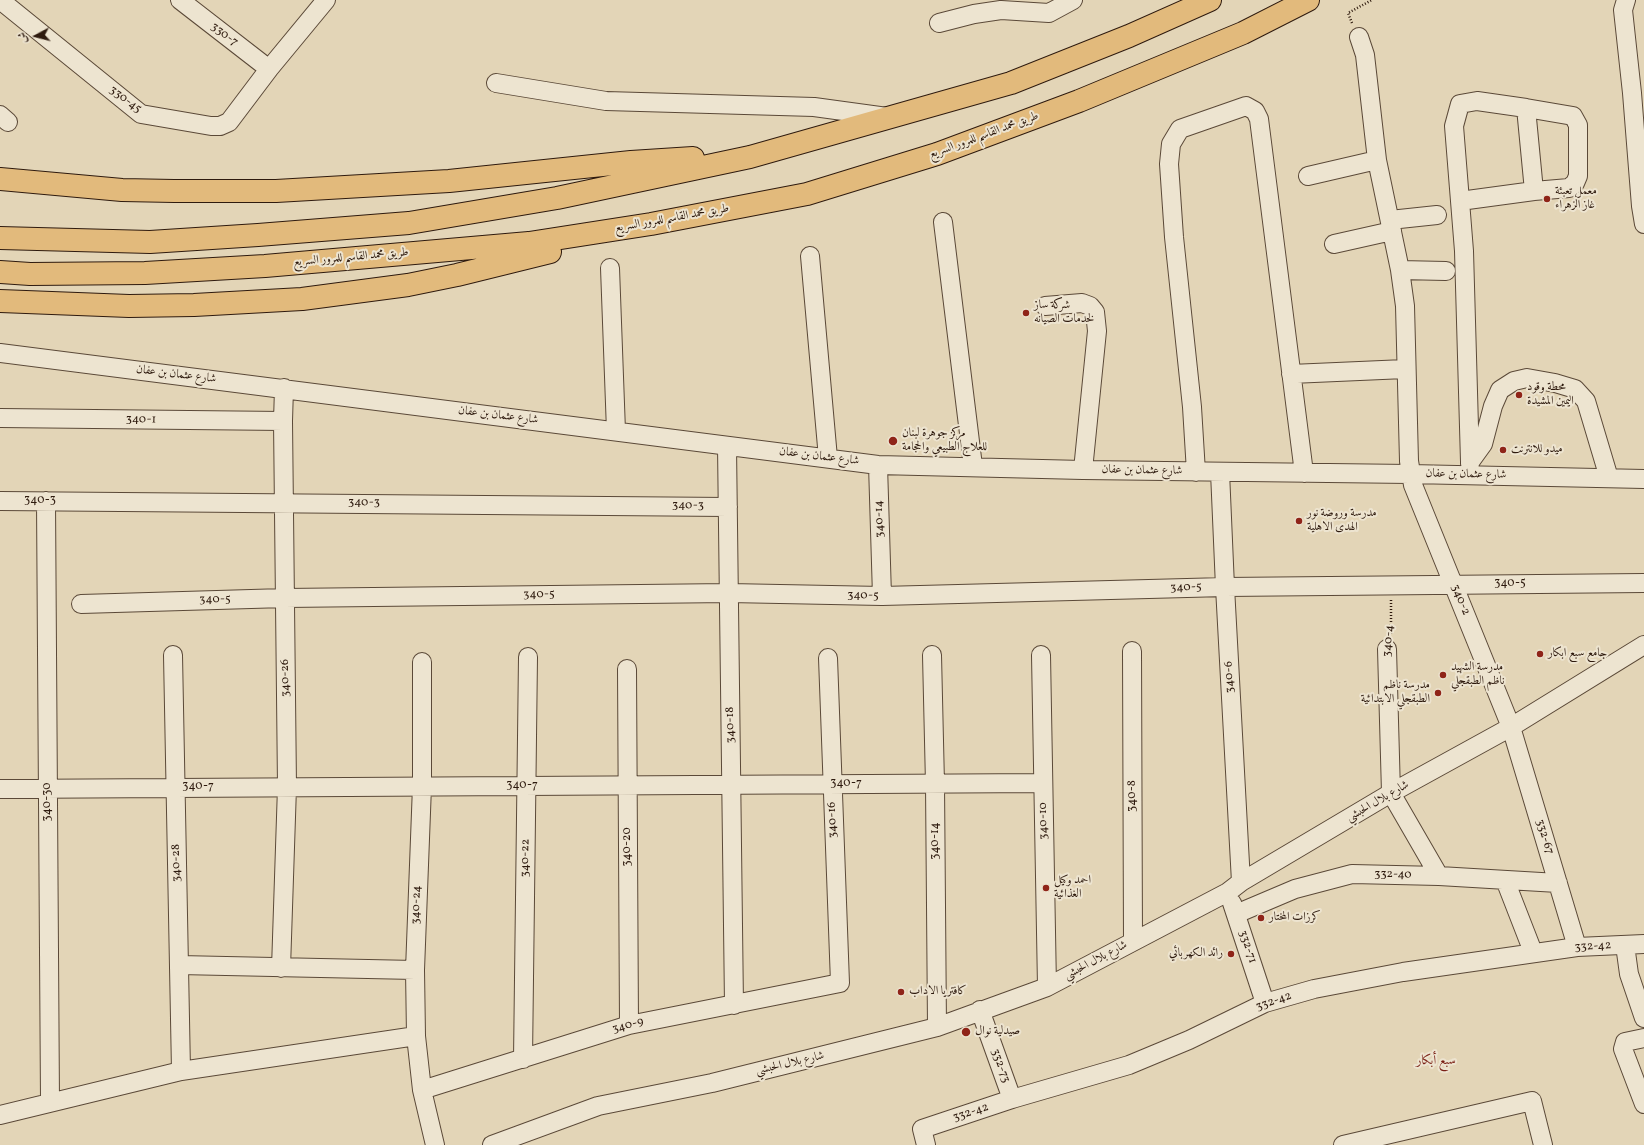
<!DOCTYPE html>
<html>
<head>
<meta charset="utf-8">
<style>
  body { margin:0 }
  #map { position:relative; width:1644px; height:1145px; overflow:hidden; background:#e3d5b7; font-family:Vollkorn,Amiri,serif }
  canvas { display:block }
  .north { position:absolute; left:16px; top:16px; width:40px; height:40px; -webkit-text-stroke:3px #ede4d0; paint-order:stroke; rotate:263deg; font-size:11px; font-weight:700; line-height:16px; text-align:center; color:#2e1a0e }
  .north::after { content:''; display:block; margin:auto; width:14px; height:18px; background:#2e1a0e; clip-path:polygon(50% 0,100% 100%,50% 72%,0 100%) }
</style>
</head>
<body>
<div id="map">
<canvas width="1644" height="1145"></canvas>
<div class="north">ش</div>
</div>
<script>
const g = document.querySelector('canvas').getContext('2d');
g.lineJoin = 'round';
function toPath(rows) {
  const path = new Path2D();
  for (const r of rows) {
    path.moveTo(r[0], r[1]);
    for (let i = 2; i < r.length; i += 2) path.lineTo(r[i], r[i + 1]);
  }
  return path;
}
function strokePath(path, color, width, dash) {
  g.strokeStyle = color;
  g.lineWidth = width;
  g.lineCap = dash ? 'butt' : 'round';
  g.setLineDash(dash || []);
  g.stroke(path);
}
function label(font, color, halo, rows, align = 'center') {
  g.font = font + ' Vollkorn,Amiri,serif';
  g.lineWidth = 4;
  g.setLineDash([]);
  g.textBaseline = 'middle';
  g.strokeStyle = halo;
  g.fillStyle = color;
  for (const [text, x, y, turn = 0] of rows) {
    g.save();
    g.translate(x, y);
    g.rotate((+turn || 0) * Math.PI / 180);
    g.textAlign = isNaN(turn) ? turn : align;
    if (halo) g.strokeText(text, 0, 0);
    g.fillText(text, 0, 0);
    g.restore();
  }
}
const path = toPath([
  [1352,23,1348,13,1372,0],
  [1391,600,1391,635]
]);
const minor = toPath([
  [180,0,269,69],
  [1626,0,1623,10,1632,93,1641,206,1644,224],
  [5,4,141,114,211,126,220,126,229,122,269,69,326,0],
  [939,23,974,14,1001,10,1049,13,1073,0],
  [1359,37,1365,55,1377,160,1400,270,1405,306,1409,461,1413,485,1511,727,1577,947],
  [496,83,606,101,814,107,887,117],
  [1526,108,1573,116,1578,125,1578,176,1575,183,1569,188,1534,191],
  [0,115,8,122],
  [1308,176,1377,160],
  [1460,201,1534,191,1526,108,1477,101,1460,104,1454,126,1464,251,1470,462],
  [1390,220,1437,215],
  [943,222,973,466],
  [1334,244,1392,231],
  [810,256,828,458],
  [610,268,616,431],
  [1400,270,1446,271],
  [1045,306,1082,303,1090,306,1095,312,1097,331,1083,470],
  [0,353,878,465,1083,470,1410,474,1644,479],
  [1291,374,1405,369],
  [0,418,283,421],
  [727,446,734,1005],
  [1470,464,1470,462,1483,444,1493,406,1500,390,1514,381,1527,378,1555,383,1575,389,1586,401,1609,478],
  [878,465,882,596],
  [1196,472,1192,407,1174,237,1169,164,1171,144,1180,129,1246,106,1255,111,1259,119,1304,473],
  [1220,472,1225,587,1241,882],
  [0,501,728,507],
  [46,501,50,1102],
  [81,604,285,598,729,593,882,596,1225,587,1644,583],
  [1387,649,1391,793,1439,876],
  [1132,651,1133,941],
  [173,655,181,1071],
  [932,655,935,784,937,1027],
  [1041,655,1047,987],
  [422,662,422,786,415,970,416,1036,422,1090,435,1145],
  [627,669,629,1025],
  [0,789,1043,783],
  [1505,880,1533,952],
  [1232,903,1265,1003],
  [1236,914,1295,889,1352,874,1439,876,1558,883],
  [1625,945,1629,974,1644,1018],
  [179,965,415,970],
  [281,968,287,787,283,421,284,388],
  [980,1010,1012,1099],
  [1644,1038,1625,1042,1623,1049,1644,1104],
  [523,1059,528,657],
  [422,1090,629,1025,840,983,828,658],
  [0,1115,181,1071,416,1036],
  [492,1145,598,1106,712,1083,937,1027,1047,987,1228,892,1241,882,1391,793,1511,727,1644,645],
  [926,1145,922,1129,1012,1099,1129,1065,1189,1040,1265,1003,1314,989,1403,972,1577,947,1644,944],
  [1343,1145,1532,1101,1543,1145]
]);
const highway = toPath([
  [0,179,122,190,174,191,276,191,449,181,631,162,693,158],
  [0,238,150,242,258,235,409,223,557,198,750,157,1011,83,1129,36,1210,0],
  [0,272,30,274,145,273,265,266,529,243,651,224,807,194,937,154,1079,101,1243,33,1308,0],
  [0,301,129,306,194,305,302,299,408,285,457,275,550,252]
]);
const markers = [
  [1547,199,4,"#8f2418"],
  [1026,313,4,"#8f2418"],
  [1519,395,4,"#8f2418"],
  [893,441,5,"#8f2418"],
  [1503,450,4,"#8f2418"],
  [1299,521,4,"#8f2418"],
  [1540,654,4,"#8f2418"],
  [1443,675,4,"#8f2418"],
  [1438,693,4,"#8f2418"],
  [1046,888,4,"#8f2418"],
  [1261,918,4,"#8f2418"],
  [1231,954,4,"#8f2418"],
  [901,992,4,"#8f2418"],
  [966,1032,5,"#8f2418"]
];
const streetNames = [
  ["330-7",224,35,37],
  ["330-45",125,100,37],
  ["طريق محمد القاسم للمرور السريع",984,136,-20],
  ["طريق محمد القاسم للمرور السريع",672,219,-10],
  ["طريق محمد القاسم للمرور السريع",351,258,-5],
  ["شارع عثمان بن عفان",176,375,7],
  ["شارع عثمان بن عفان",498,416,7],
  ["340-1",141,420,1],
  ["شارع عثمان بن عفان",819,457,7],
  ["شارع عثمان بن عفان",1142,471,1],
  ["شارع عثمان بن عفان",1466,475,1],
  ["340-3",40,501],
  ["340-3",364,503,1],
  ["340-3",688,506,1],
  ["340-14",880,519,-92],
  ["340-5",1510,584],
  ["340-5",1186,588,-2],
  ["340-5",539,595,-1],
  ["340-5",863,596,1],
  ["340-5",215,600,-1],
  ["340-2",1460,600,68],
  ["340-4",1389,641,-85],
  ["340-6",1230,677,-93],
  ["340-26",286,678,-91],
  ["340-18",731,725,-91],
  ["340-7",846,784],
  ["340-7",522,786],
  ["340-7",198,787],
  ["340-8",1133,796,-90],
  ["340-30",48,802,-90],
  ["شارع بلال الحبشي",1378,802,-30],
  ["340-16",833,820,-92],
  ["340-10",1044,821,-91],
  ["332-67",1544,837,73],
  ["340-14",936,841,-90],
  ["340-20",628,847,-90],
  ["340-22",526,858,-89],
  ["340-28",177,863,-91],
  ["332-40",1393,875,1],
  ["340-24",417,905,-88],
  ["332-71",1247,947,72],
  ["332-42",1593,947,-3],
  ["شارع بلال الحبشي",1096,961,-28],
  ["332-42",1274,1002,-19],
  ["340-9",628,1026,-15],
  ["شارع بلال الحبشي",790,1064,-13],
  ["332-73",1000,1066,70],
  ["332-42",971,1113,-18]
];
const poiNames = [
  ["معمل تعبئة",1555,192],
  ["غاز الزهراء",1555,206],
  ["شركة ساز",1034,306],
  ["لخدمات الصيانه",1034,320],
  ["محطة وقود",1527,388],
  ["اليمين المشيدة",1527,402],
  ["مركز جوهرة لبنان",902,434],
  ["للعلاج الطبيعي والحجامة",902,448],
  ["ميدو للانترنت",1511,450],
  ["مدرسة وروضة نور",1307,514],
  ["الهدى الاهلية",1307,528],
  ["جامع سبع ابكار",1548,654],
  ["مدرسة الشهيد",1451,668],
  ["ناظم الطبقجلي",1451,682],
  ["مدرسة ناظم",1430,686,"right"],
  ["الطبقجلي الابتدائية",1430,700,"right"],
  ["احمد وكيل",1054,881],
  ["الغذائية",1054,895],
  ["كرزات المختار",1269,918],
  ["رائد الكهربائي",1223,954,"right"],
  ["كافتريا الاداب",909,992],
  ["صيدلية نوال",975,1032]
];
const neighbourhoodNames = [
  ["سبع أبكار",1436,1062]
];
strokePath(minor, '#5b4938', 20);
strokePath(highway, '#2e1a0e', 24);
strokePath(path, '#2e1a0e', 2.5, [1, 2]);
strokePath(minor, '#ede4d0', 18);
strokePath(highway, '#e2ba7c', 22);
for (const [x, y, r, color] of markers) {
  const dot = new Path2D();
  dot.arc(x, y, r, 0, 2 * Math.PI);
  g.fillStyle = color;
  g.fill(dot);
  strokePath(dot, '#ede4d0', 1.5);
}
label('12px', '#2e1a0e', '#ede4d0', streetNames);
label('12px', '#2e1a0e', '#ede4d0', poiNames, 'left');
label('13px', '#7a1f14', '#ede4d0', neighbourhoodNames);
</script>
</body>
</html>
